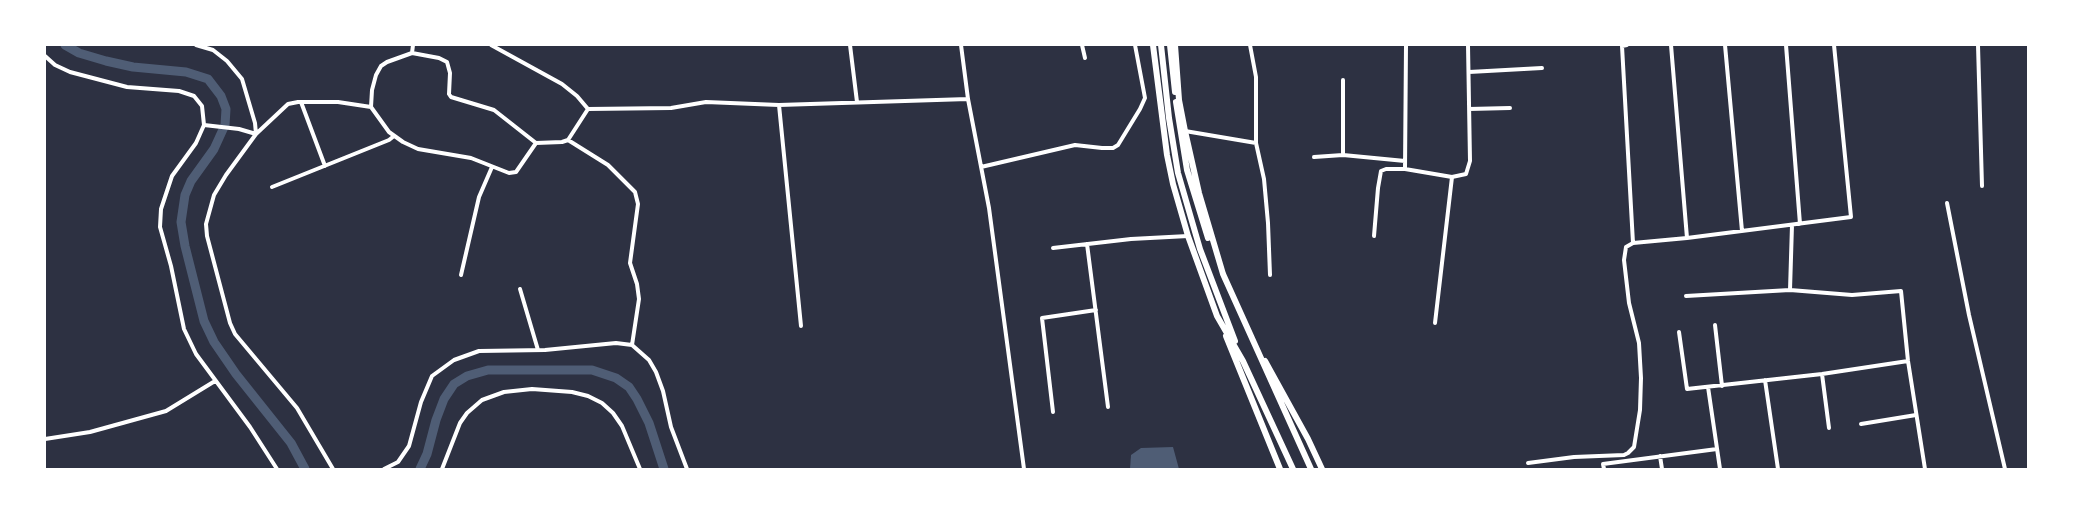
<!DOCTYPE html>
<html>
<head>
<meta charset="utf-8">
<style>
  body { margin:0 }
  #map { position:relative; width:2073px; height:514px; overflow:hidden; background:#2d3142; font-family:Manrope,sans-serif }
  canvas { display:block }
  .frame { position:absolute; inset:0; border:46px solid #fff; pointer-events:none }
</style>
</head>
<body>
<div id="map">
<canvas width="2073" height="514"></canvas>
<div class="frame"></div>
</div>
<script>
const g = document.querySelector('canvas').getContext('2d');
g.lineJoin = 'round';
function fillPath(path, color) {
  g.fillStyle = color;
  g.fill(path, 'evenodd');
}
function toPath(rows) {
  const path = new Path2D();
  for (const r of rows) {
    path.moveTo(r[0], r[1]);
    for (let i = 2; i < r.length; i += 2) path.lineTo(r[i], r[i + 1]);
  }
  return path;
}
function strokePath(path, color, width, dash) {
  g.strokeStyle = color;
  g.lineWidth = width;
  g.lineCap = dash ? 'butt' : 'round';
  g.setLineDash(dash || []);
  g.stroke(path);
}
const water = toPath([
  [1173,447,1179,469,1130,469,1131,455,1141,448]
]);
const canal = toPath([
  [65,45,79,53,106,61,133,67,186,72,208,79,221,96,226,109,225,125,214,149,191,181,185,195,181,222,185,246,204,321,214,342,236,374,291,443,305,469],
  [420,469,427,454,436,420,444,399,454,384,467,376,488,370,592,370,616,378,629,387,637,399,649,423,664,469]
]);
const minor = toPath([
  [196,45,213,50,227,61,242,79,255,123,256,134],
  [491,45,562,84,577,96,588,109],
  [850,45,857,102],
  [961,45,968,99,989,208,1024,469],
  [1082,45,1085,58],
  [1250,45,1256,77,1256,143,1264,179,1268,223,1270,275],
  [1627,45,1622,46,1633,243],
  [1671,45,1687,238],
  [1725,45,1742,231],
  [1786,45,1800,224],
  [1978,45,1982,186],
  [412,53,413,45],
  [45,56,55,65,70,72,127,87,179,91,194,96,202,106,204,125,196,143,172,176,161,209,160,227,171,266,184,329,196,354,250,427,277,469],
  [1469,72,1542,68],
  [301,102,325,166],
  [779,105,801,326],
  [588,109,671,108,706,102,779,105,968,99],
  [1469,109,1510,108],
  [204,125,239,129,256,134],
  [1185,131,1256,143],
  [568,140,608,165,635,192,638,204,630,263,637,284,639,299,632,345,649,360,656,372,663,391,671,427,687,469],
  [536,143,494,110,451,97,449,94,450,73,447,62,439,58,412,53,387,62,381,66,376,75,372,90,371,107,389,132,403,142,418,149,471,158,509,173,516,172,536,143,562,142,568,140,588,109],
  [1343,155,1343,80],
  [1314,157,1343,155,1405,161],
  [981,167,1075,145,1102,148,1113,148,1118,145,1140,109,1145,98,1135,45],
  [1405,169,1406,45],
  [272,187,389,140,394,136],
  [1947,203,1969,315,2005,469],
  [1374,236,1378,188,1381,171,1386,169,1405,169,1452,177,1466,174,1470,161,1468,45],
  [1087,244,1108,407],
  [1053,248,1131,239,1188,236],
  [461,275,479,197,492,167],
  [520,289,538,350],
  [1790,290,1792,225],
  [1686,296,1790,290,1852,295,1901,291,1908,361,1925,469],
  [1435,323,1452,177],
  [1715,325,1722,386],
  [1679,332,1687,389,1822,374,1908,361],
  [1822,374,1829,428],
  [1765,380,1778,469],
  [1708,387,1720,469],
  [1053,412,1042,318,1096,310],
  [1861,424,1916,415],
  [45,439,90,432,166,411,215,381],
  [1660,456,1662,469],
  [1528,463,1574,457,1624,455,1628,453,1634,447,1640,410,1641,378,1639,343,1629,303,1624,260,1626,247,1633,243,1687,238,1851,217,1834,45],
  [333,469,297,408,235,334,230,323,207,236,206,224,214,195,226,175,256,134,288,104,298,102,338,102,371,107],
  [384,469,398,462,409,446,421,402,432,376,454,360,479,351,545,350,616,343,632,345],
  [442,469,460,423,467,413,482,400,504,392,532,389,572,392,588,396,602,403,613,413,622,426,640,469],
  [1604,469,1603,464,1717,449]
]);
const primary = toPath([
  [1153,45,1167,155,1173,184,1188,236,1217,316,1243,361,1293,469],
  [1161,45,1169,118,1178,173,1200,249,1235,341],
  [1170,45,1175,92],
  [1175,45,1179,100,1185,131,1199,193,1223,274,1311,469],
  [1176,102,1187,170,1208,238],
  [1226,336,1280,469],
  [1265,361,1308,439,1322,469]
]);
fillPath(water, '#4f5d75');
strokePath(canal, '#4f5d75', 9);
strokePath(minor, '#fff', 4);
strokePath(primary, '#fff', 6);
</script>
</body>
</html>
